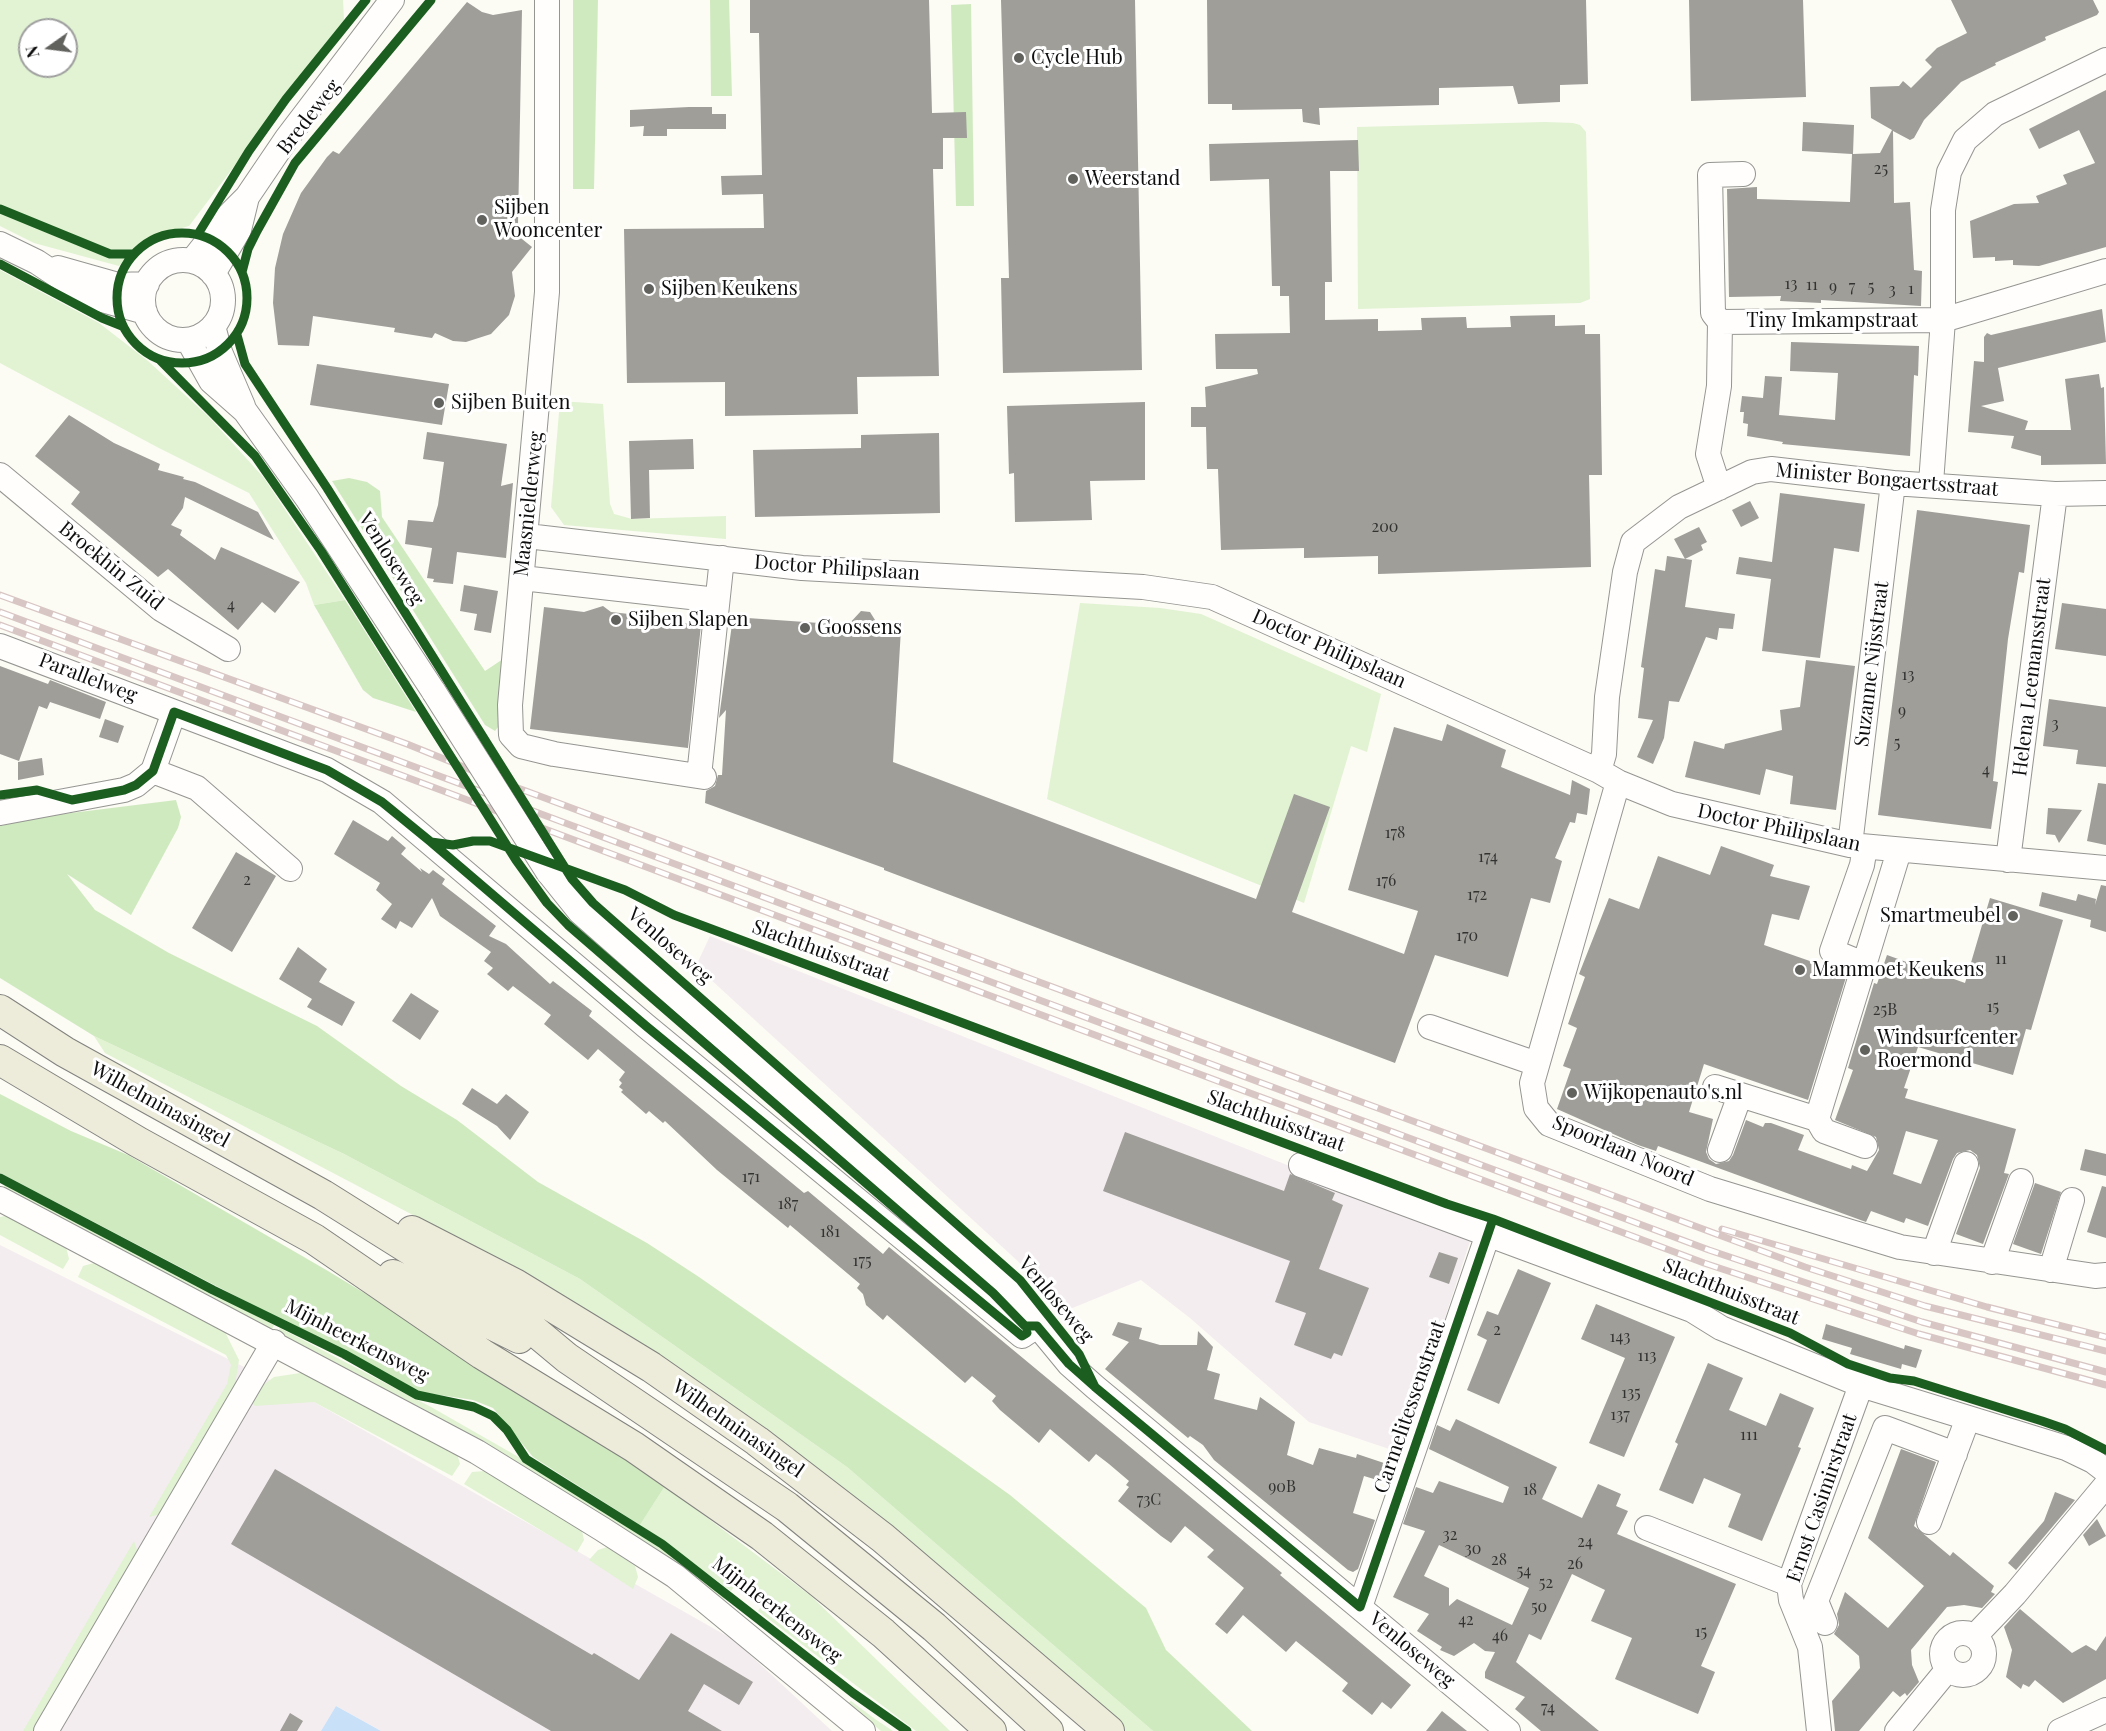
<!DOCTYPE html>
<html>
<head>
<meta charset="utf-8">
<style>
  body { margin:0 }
  #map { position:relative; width:2106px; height:1731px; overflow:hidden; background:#fcfbf4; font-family:"Playfair Display",serif }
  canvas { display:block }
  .north { position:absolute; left:18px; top:18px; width:60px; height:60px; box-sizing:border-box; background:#fff; border:2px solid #9f9f9f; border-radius:50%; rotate:256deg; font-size:16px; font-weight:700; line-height:24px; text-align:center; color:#0e0e0e }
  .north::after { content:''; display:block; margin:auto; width:21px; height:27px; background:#61615e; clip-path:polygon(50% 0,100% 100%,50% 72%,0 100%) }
</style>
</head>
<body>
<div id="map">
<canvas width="2106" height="1731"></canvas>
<div class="north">N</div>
</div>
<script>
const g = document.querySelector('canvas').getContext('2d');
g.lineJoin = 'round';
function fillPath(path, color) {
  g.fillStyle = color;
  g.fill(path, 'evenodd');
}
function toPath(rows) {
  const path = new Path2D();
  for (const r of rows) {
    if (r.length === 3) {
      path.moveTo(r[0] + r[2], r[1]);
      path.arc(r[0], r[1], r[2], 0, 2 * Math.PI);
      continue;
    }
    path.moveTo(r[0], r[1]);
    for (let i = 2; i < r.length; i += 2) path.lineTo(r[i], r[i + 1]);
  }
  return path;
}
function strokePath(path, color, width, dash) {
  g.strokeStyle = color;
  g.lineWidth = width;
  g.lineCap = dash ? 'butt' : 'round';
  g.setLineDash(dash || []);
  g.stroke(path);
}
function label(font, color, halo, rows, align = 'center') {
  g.font = font + ' "Playfair Display",serif';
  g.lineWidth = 6;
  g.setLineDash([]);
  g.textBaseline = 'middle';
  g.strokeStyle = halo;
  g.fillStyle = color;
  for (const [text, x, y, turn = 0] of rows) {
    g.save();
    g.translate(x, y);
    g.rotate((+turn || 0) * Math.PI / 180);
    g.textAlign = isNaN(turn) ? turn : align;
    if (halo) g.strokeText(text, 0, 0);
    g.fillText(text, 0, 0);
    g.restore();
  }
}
const industrial = toPath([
  [710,936,1471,1238,1401,1453,1309,1422,1190,1318,1141,1280,1070,1309,696,966],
  [0,1245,314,1402,734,1640,832,1731,381,1731,336,1706,321,1731,0,1731]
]);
const green = toPath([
  [0,0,343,0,344,21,189,226,149,237,137,245,119,266,34,243,0,226],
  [30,30,66,30,66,66,30,66],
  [1545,122,1573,123,1580,125,1586,132,1590,299,1580,303,1358,309,1357,127],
  [0,270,99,323,148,361,209,417,264,478,345,600,314,605,306,583,249,493,157,447,0,363],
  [560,401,603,404,610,504,614,514,632,519,726,516,726,539,564,525,551,507],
  [1080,603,1160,608,1201,614,1381,694,1367,752,1351,746,1304,903,1047,799],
  [94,1036,344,1154,580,1279,847,1467,1153,1731,1125,1731,799,1461,430,1224,105,1053],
  [5,1184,274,1325,271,1331,2,1190],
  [5,1216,66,1247,69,1259,63,1269,0,1235,0,1217],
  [94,1263,224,1330,239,1360,235,1385,161,1514,149,1517,227,1384,231,1365,226,1355,78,1277,83,1266],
  [280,1328,431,1407,536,1467,641,1534,714,1586,725,1599,722,1603,564,1493,425,1410,277,1333],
  [307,1372,456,1450,460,1464,452,1476,314,1402,255,1406,251,1402,258,1389,274,1377],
  [485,1471,582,1531,584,1540,577,1552,464,1484,472,1472],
  [665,1486,811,1596,950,1731,916,1731,758,1611,766,1599,740,1578,731,1591,640,1525],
  [134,1541,138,1553,34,1731,23,1731],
  [607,1547,635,1566,638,1577,633,1589,589,1560,598,1550],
  [851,1701,875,1719,893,1731,881,1731,848,1703]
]);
const forest = toPath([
  [573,0,598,0,594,189,573,189],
  [710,0,729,0,732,96,711,96],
  [971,4,974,206,956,206,951,5],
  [349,478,367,482,380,491,382,517,485,671,506,657,501,723,495,731,485,725,332,481],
  [345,600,356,617,416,712,373,698,363,690,314,605],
  [176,800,181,817,178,828,131,915,67,874,95,910,169,953,317,1026,401,1086,457,1120,538,1182,647,1243,699,1277,947,1450,1010,1495,1146,1608,1166,1650,1252,1731,1153,1731,847,1467,580,1279,344,1154,94,1036,0,978,0,826,47,816],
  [0,1094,71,1131,128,1155,328,1271,508,1380,665,1486,640,1525,533,1457,493,1408,473,1400,419,1392,0,1173]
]);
const water = toPath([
  [336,1706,381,1731,321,1731]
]);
const building = toPath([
  [750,0,929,0,932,113,966,112,967,138,943,138,943,169,933,169,939,376,857,377,858,414,725,416,725,382,627,383,624,229,764,228,763,194,722,195,721,176,762,175,759,33,750,33],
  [1001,0,1135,0,1142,370,1003,373,1001,278,1009,278],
  [1207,0,1586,0,1588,84,1560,85,1560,102,1518,104,1513,86,1439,88,1439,105,1319,108,1320,125,1303,122,1302,109,1232,110,1232,104,1208,104],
  [1689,0,1803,0,1806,97,1691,101],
  [1951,0,2093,0,2099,12,2097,15,2045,37,2046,40,1995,63,1996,65,1961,82,1924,120,1914,138,1910,140,1893,131,1894,203,1910,202,1914,270,1922,271,1921,306,1821,300,1821,303,1780,301,1781,296,1729,297,1727,189,1757,187,1757,199,1850,202,1852,154,1802,151,1803,122,1854,125,1853,154,1880,153,1892,130,1871,118,1870,87,1899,86,1903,81,1911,88,1932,67,1925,60,1937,48,1967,33],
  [467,2,482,12,493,15,522,10,518,224,512,231,532,247,512,272,515,296,509,315,491,334,466,342,453,341,435,333,432,338,394,332,395,328,313,316,309,346,278,345,273,303,275,268,283,234,301,193,327,157,333,151,339,154],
  [2106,90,2106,247,2039,266,2013,265,2013,260,1995,261,1995,257,1973,258,1970,221,2014,204,2039,203,2036,196,2067,184,2063,175,2095,163,2079,130,2039,149,2029,129],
  [689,107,712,107,712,114,726,114,726,129,667,129,667,136,643,136,644,126,630,127,630,110],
  [1358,140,1359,171,1330,171,1332,282,1325,282,1325,320,1378,319,1378,331,1422,330,1421,318,1466,317,1467,328,1511,327,1510,316,1555,315,1555,326,1585,325,1585,334,1600,334,1602,475,1589,475,1591,567,1378,574,1378,556,1304,558,1304,548,1221,550,1218,469,1207,469,1206,427,1191,427,1191,407,1206,407,1205,387,1258,374,1257,369,1216,369,1215,334,1290,333,1289,296,1280,296,1280,286,1272,286,1269,179,1210,181,1209,144],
  [2102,309,2106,342,1998,368,2004,401,1981,406,2028,421,2025,430,2071,430,2065,379,2099,374,2101,388,2104,387,2106,464,2041,465,2041,456,2011,448,2014,436,1968,432,1974,361,1984,362,1984,337,1987,333,1991,335],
  [1791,342,1919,346,1918,376,1914,375,1910,456,1782,444,1783,442,1747,436,1748,424,1743,423,1744,412,1740,412,1742,396,1763,398,1765,376,1782,377,1779,415,1835,420,1838,373,1790,371],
  [317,364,449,384,442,425,310,405],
  [1145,402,1145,480,1090,481,1092,520,1015,522,1014,473,1009,474,1007,406],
  [69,415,114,443,160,464,158,470,184,477,183,479,195,482,258,512,274,540,185,497,183,508,171,525,182,530,180,535,215,560,221,547,300,582,275,613,262,602,238,630,168,569,158,577,71,504,80,492,35,456],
  [427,432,507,444,501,486,513,483,506,558,457,552,453,584,433,582,434,579,427,578,432,548,405,544,408,520,433,522,438,505,444,462,423,459],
  [939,433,940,513,755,517,753,450,861,448,861,435],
  [693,439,694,469,649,470,650,518,631,519,629,441],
  [1780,493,1865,504,1859,552,1834,548,1820,658,1762,651,1771,579,1736,574,1739,557,1772,562],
  [1750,501,1759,518,1741,527,1732,510],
  [1917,510,2030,525,2024,573,2019,572,2008,639,1993,781,1998,782,1991,829,1878,815],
  [1699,527,1707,542,1701,545,1703,550,1685,559,1674,539],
  [1667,556,1692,560,1685,607,1735,614,1733,629,1719,628,1717,640,1706,637,1679,702,1669,701,1664,738,1653,764,1637,757,1653,720,1638,718,1644,668,1641,667,1655,569,1665,571],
  [464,585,498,591,491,633,474,630,477,614,460,611],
  [2062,603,2106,609,2106,656,2055,649],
  [603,606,611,612,629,614,629,617,701,625,688,748,530,729,544,607,584,612],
  [861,611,870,612,880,628,901,629,893,762,1256,899,1294,794,1330,807,1292,912,1404,954,1418,911,1348,890,1394,727,1442,741,1447,724,1506,750,1501,767,1570,795,1572,780,1590,789,1587,815,1577,813,1575,823,1570,822,1555,858,1562,861,1550,903,1531,898,1508,977,1435,955,1395,1063,884,870,884,868,705,803,706,791,715,786,718,775,722,775,726,710,719,718,733,617,848,625],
  [1806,660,1855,666,1836,810,1790,804,1793,776,1766,769,1760,795,1685,777,1694,741,1724,749,1725,744,1782,730,1780,710,1800,707],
  [0,666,48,684,50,680,106,702,100,719,50,702,47,709,39,706,19,761,0,754],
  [2049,699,2106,707,2106,767,2076,764,2078,750,2043,746],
  [105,719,124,726,118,743,99,737],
  [42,758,44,775,18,780,18,762],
  [2098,783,2106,784,2106,845,2087,841],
  [2048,808,2082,810,2059,843,2055,835,2046,834],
  [353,820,388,841,392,836,406,848,401,854,422,872,420,868,429,874,433,870,445,879,442,884,496,926,489,936,506,944,550,984,553,981,592,1011,589,1016,804,1193,808,1191,883,1254,889,1247,1282,1573,1280,1575,1411,1685,1391,1709,1382,1702,1372,1715,1342,1691,1348,1683,1296,1641,1286,1652,1243,1615,1227,1634,1215,1624,1244,1588,1207,1557,1214,1550,1185,1526,1171,1543,1161,1536,1118,1501,1129,1487,1126,1485,1129,1481,1109,1464,1096,1454,1089,1462,1050,1429,1039,1443,1000,1410,992,1401,996,1396,972,1376,965,1383,887,1315,883,1320,866,1305,863,1294,857,1288,860,1284,790,1225,788,1228,717,1170,665,1121,663,1123,649,1111,646,1114,621,1092,623,1090,619,1087,622,1083,619,1080,625,1072,598,1049,588,1060,544,1024,551,1015,513,986,508,991,487,974,493,968,484,961,491,952,440,916,432,898,412,928,400,921,396,929,381,919,392,904,376,890,380,883,334,854],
  [1721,846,1774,865,1770,876,1810,886,1799,920,1772,914,1764,945,1847,974,1808,1100,1704,1064,1689,1112,1713,1119,1706,1152,1709,1159,1716,1164,1729,1161,1733,1155,1746,1120,1763,1127,1765,1123,1771,1123,1804,1135,1798,1150,1851,1169,1852,1165,1867,1171,1879,1150,1876,1137,1835,1120,1853,1070,1848,1068,1874,983,1877,984,1887,955,1965,983,1990,898,2063,920,2031,1030,2026,1029,2013,1075,1918,1047,1904,1088,1908,1089,1905,1098,2016,1129,2004,1173,2009,1174,1983,1244,1956,1234,1980,1168,1977,1155,1970,1150,1957,1153,1953,1159,1928,1226,1906,1218,1904,1223,1871,1211,1866,1222,1658,1146,1656,1151,1638,1145,1557,1109,1571,1069,1563,1066,1577,1028,1568,1024,1585,977,1579,974,1609,898,1639,909,1658,856,1710,875],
  [1906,1131,1938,1140,1921,1184,1893,1174],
  [236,852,276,876,232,952,192,928],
  [2101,885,2106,886,2106,932,2090,927,2091,920,2039,906,2042,892,2076,901,2078,894,2096,899,2095,905],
  [298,947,327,969,319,982,355,1002,342,1026,307,1007,312,999,279,979],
  [411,993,439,1011,420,1040,392,1021],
  [472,1088,497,1104,506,1094,529,1112,510,1140,497,1126,462,1104],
  [1125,1132,1284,1191,1290,1174,1335,1193,1332,1200,1343,1205,1319,1269,1369,1288,1342,1356,1334,1353,1331,1359,1294,1345,1306,1313,1275,1302,1290,1261,1103,1191],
  [2085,1149,2106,1154,2106,1176,2080,1170],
  [2035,1183,2061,1192,2041,1254,2013,1244],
  [2102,1186,2106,1187,2106,1238,2087,1232],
  [1439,1252,1458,1258,1449,1284,1429,1277],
  [1518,1269,1551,1283,1499,1404,1467,1390,1487,1340,1477,1335,1487,1311,1498,1315],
  [1596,1304,1675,1337,1624,1457,1589,1443,1625,1358,1581,1339],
  [1118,1322,1142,1328,1139,1339,1160,1345,1197,1345,1198,1331,1213,1347,1207,1370,1220,1374,1214,1399,1257,1410,1260,1397,1295,1422,1287,1455,1313,1465,1319,1448,1356,1458,1357,1454,1393,1466,1387,1483,1364,1476,1353,1513,1375,1520,1358,1569,1353,1572,1348,1570,1214,1460,1203,1445,1190,1436,1188,1438,1105,1369,1129,1342,1112,1335],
  [1826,1324,1904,1349,1905,1345,1922,1350,1916,1368,1902,1364,1901,1369,1850,1354,1852,1348,1822,1339],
  [1708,1363,1743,1378,1729,1410,1766,1426,1780,1393,1814,1408,1798,1447,1801,1448,1762,1541,1728,1527,1741,1494,1704,1478,1693,1504,1659,1490,1678,1444,1675,1442],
  [1456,1419,1557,1467,1542,1499,1582,1518,1598,1484,1621,1494,1616,1506,1628,1511,1617,1534,1736,1584,1701,1666,1715,1672,1698,1714,1615,1679,1632,1638,1591,1621,1605,1590,1572,1574,1541,1640,1529,1634,1516,1662,1599,1731,1541,1731,1515,1709,1525,1697,1485,1678,1485,1672,1495,1652,1485,1651,1474,1643,1454,1656,1440,1650,1442,1647,1417,1631,1429,1614,1393,1597,1425,1531,1403,1524,1416,1487,1433,1493,1439,1481,1503,1503,1509,1487,1429,1449,1437,1425,1450,1431],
  [1439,1545,1529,1588,1512,1625,1457,1599,1449,1606,1449,1588,1424,1576],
  [1901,1449,1936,1462,1914,1526,1950,1556,1953,1552,1994,1586,1991,1592,1995,1594,1982,1608,1964,1605,1947,1607,1911,1650,1912,1665,1919,1682,1907,1696,1905,1693,1900,1697,1893,1691,1859,1731,1835,1731,1832,1701,1860,1668,1859,1656,1834,1634,1839,1625,1837,1614,1845,1592,1888,1628,1924,1586,1868,1538],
  [275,1469,592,1655,594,1653,639,1680,671,1633,753,1682,739,1705,704,1684,688,1711,722,1731,551,1731,231,1544],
  [2055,1492,2075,1500,2016,1570,2008,1563,2044,1521],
  [2097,1519,2106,1536,2089,1546,2083,1535],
  [2020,1609,2072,1653,2086,1645,2096,1651,2106,1636,2106,1679,2063,1703,2035,1680,2029,1687,2023,1684,2021,1689,2006,1677,2012,1650,2004,1627],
  [1442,1711,1467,1731,1426,1731],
  [290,1713,303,1721,297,1731,280,1731]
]);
const minor = toPath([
  [547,0,547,292,510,705,511,735,521,746,554,754,704,777],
  [0,244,37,262,88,296,145,312],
  [183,300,40],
  [192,261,226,218,247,197,287,138,392,0],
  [58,268,118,285,147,284],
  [213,274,239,230,247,197],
  [1720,322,1943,320,2106,271],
  [213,326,220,352,243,406],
  [188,340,211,381,245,411,307,498,434,692],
  [0,475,161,609,228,649],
  [1931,483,1943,320,1943,210,1949,172,1965,140,1995,114,2106,60],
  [1719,488,1708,454,1719,386,1720,322,1713,313,1710,175,1743,174],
  [527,536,802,568,1143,587,1212,597,1599,771,1618,782,1672,804,1850,845,2106,868],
  [522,578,717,600],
  [0,646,327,770,382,802,646,1026,1022,1336,1037,1326],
  [153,771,197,788,290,869],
  [1599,771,1604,754,1607,697,1625,572,1633,542,1679,507,1752,472,1771,469,1893,483,2055,494,2106,493],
  [699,776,722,558],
  [1618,782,1532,1083,1536,1108,1549,1124,1710,1189,1900,1247,2095,1276,2106,1275],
  [0,813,124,790,136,785,153,771,174,712],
  [1850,845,1893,483],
  [1865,847,1862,865,1832,951,1866,965],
  [2008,860,2055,494],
  [548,872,580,912,1004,1285,1069,1364,1095,1387,1508,1731],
  [1430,1027,1537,1064],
  [1715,1087,1817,1119,1899,851],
  [1817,1119,1824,1131,1865,1146],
  [1720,1150,1740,1095],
  [1301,1165,1692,1310,1721,1328,1861,1385,2066,1448,2093,1461,2106,1471],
  [0,1199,477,1452,602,1529,675,1576,863,1731],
  [1934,1253,1966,1164],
  [1992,1262,2021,1181],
  [2051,1270,2072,1200],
  [1929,1522,1968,1418],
  [1647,1528,1789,1584],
  [1360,1607,1488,1234],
  [1825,1623,1816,1601,1885,1428,1955,1454],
  [1963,1654,21],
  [1975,1636,2015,1594,2106,1485],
  [46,1731,274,1342],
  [1819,1731,1810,1647,1791,1600,1789,1584,1861,1385],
  [1897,1731,1948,1669],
  [2060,1731,2106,1710]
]);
const major = toPath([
  [0,1010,65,1052,323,1195,519,1318,567,1358,787,1507,934,1627,1048,1731],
  [0,1060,138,1142,314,1239,482,1354,634,1447,762,1536,883,1633,991,1731],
  [412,1231,515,1284,651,1367,757,1441,883,1538,1109,1731],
  [393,1275,519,1338]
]);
const rail = toPath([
  [0,595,407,744,491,778,1805,1267,1925,1306,2106,1351],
  [0,612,1709,1250,1922,1322,2106,1372],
  [0,625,1704,1263,1919,1334,2106,1385],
  [1722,1229,1987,1307,2106,1337]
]);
const minorBridge = toPath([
  [434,692,548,872]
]);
const cycleway = toPath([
  [0,209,110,254,133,254],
  [182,298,65],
  [198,234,249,151,286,99,366,0],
  [0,264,102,318,122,326],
  [242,272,248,249,257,231,295,163,431,0],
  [237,335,245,364,327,488,572,879,593,903,1020,1280,1079,1354,1095,1387],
  [160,360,255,456,321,551,516,860,547,903,568,925,993,1293,1025,1326,1037,1326],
  [0,795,37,790,72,800,124,790,136,785,153,771,174,712,327,770,382,802,431,842,646,1026,1022,1336,1027,1333],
  [431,842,453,845,473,841,490,841,625,890,674,915,1447,1204,1493,1219,1790,1333,1848,1364,1890,1378,1914,1381,2042,1421,2065,1429,2106,1450],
  [0,1178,213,1290,344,1354,417,1395,474,1407,493,1416,507,1430,526,1459,662,1544,853,1693,907,1731],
  [1037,1326,1069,1364,1095,1387,1360,1607,1493,1219]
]);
const markers = [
  [1019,58,6,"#61615e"],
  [1073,179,6,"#61615e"],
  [482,220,6,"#61615e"],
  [649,289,6,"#61615e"],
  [439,403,6,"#61615e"],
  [616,620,6,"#61615e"],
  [805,628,6,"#61615e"],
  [2013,916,6,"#61615e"],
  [1800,970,6,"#61615e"],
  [1865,1050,6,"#61615e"],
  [1572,1093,6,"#61615e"]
];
const numberNames = [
  ["25",1881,169],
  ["13",1791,284],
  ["11",1812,285],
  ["9",1833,287],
  ["7",1852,287],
  ["5",1871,287],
  ["1",1911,289],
  ["3",1892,290],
  ["200",1385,527],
  ["4",231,605],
  ["13",1908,675],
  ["9",1902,711],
  ["3",2055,724],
  ["5",1897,743],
  ["4",1986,770],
  ["178",1395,833],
  ["174",1488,857],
  ["2",247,880],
  ["176",1386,881],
  ["172",1477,895],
  ["170",1467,936],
  ["11",2001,959],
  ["15",1993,1007],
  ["25B",1885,1010],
  ["171",751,1177],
  ["187",788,1204],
  ["181",830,1232],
  ["175",862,1261],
  ["2",1497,1330],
  ["143",1620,1337],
  ["113",1647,1356],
  ["135",1631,1393],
  ["137",1620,1415],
  ["111",1749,1435],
  ["90B",1282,1487],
  ["18",1530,1490],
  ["73C",1149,1500],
  ["32",1450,1535],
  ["24",1585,1542],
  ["30",1473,1549],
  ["28",1499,1560],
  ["26",1575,1564],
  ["54",1524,1571],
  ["52",1546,1583],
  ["50",1539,1607],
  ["42",1466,1620],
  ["15",1701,1632],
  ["46",1500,1636],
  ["74",1548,1708]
];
const poiNames = [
  ["Cycle Hub",1031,58],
  ["Weerstand",1085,179],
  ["Sijben",494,208],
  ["Wooncenter",494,231],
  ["Sijben Keukens",661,289],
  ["Sijben Buiten",451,403],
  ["Sijben Slapen",628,620],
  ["Goossens",817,628],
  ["Smartmeubel",2001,916,"right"],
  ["Mammoet Keukens",1812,970],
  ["Windsurfcenter",1877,1038],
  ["Roermond",1877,1061],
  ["Wijkopenauto's.nl",1584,1093]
];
const streetNames = [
  ["Bredeweg",309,117,-52],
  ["Tiny Imkampstraat",1832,321],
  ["Minister Bongaertsstraat",1887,480,5],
  ["Maasnielderweg",529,504,-84],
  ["Venloseweg",391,559,58],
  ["Broekhin Zuid",111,566,39],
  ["Doctor Philipslaan",837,568,4],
  ["Doctor Philipslaan",1329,649,24],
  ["Suzanne Nijsstraat",1872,664,-83],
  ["Helena Leemansstraat",2032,677,-83],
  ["Parallelweg",88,678,21],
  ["Doctor Philipslaan",1779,828,12],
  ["Venloseweg",670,946,41],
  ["Slachthuisstraat",821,951,20],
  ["Wilhelminasingel",160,1105,29],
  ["Slachthuisstraat",1276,1121,20],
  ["Spoorlaan Noord",1623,1151,23],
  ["Slachthuisstraat",1731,1292,22],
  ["Venloseweg",1056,1300,50],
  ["Mijnheerkensweg",357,1341,27],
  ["Carmelitessenstraat",1410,1407,-71],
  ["Wilhelminasingel",738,1429,35],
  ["Ernst Casimirstraat",1822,1498,-71],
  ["Mijnheerkensweg",777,1610,38],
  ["Venloseweg",1412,1650,40]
];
fillPath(industrial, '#f4edf0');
fillPath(green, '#e1f3d2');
fillPath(forest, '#d0eac0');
fillPath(water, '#c8e0f8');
fillPath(building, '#9f9e99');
strokePath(minor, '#959592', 26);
strokePath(major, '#82827f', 32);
strokePath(minor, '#fffefd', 24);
strokePath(major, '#edebd9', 30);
strokePath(rail, '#d8c6c4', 7);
strokePath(rail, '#fff', 4.5, [14]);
strokePath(minorBridge, '#959592', 26, []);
strokePath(minorBridge, '#fffefd', 24);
strokePath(cycleway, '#1b5e20', 9);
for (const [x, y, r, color] of markers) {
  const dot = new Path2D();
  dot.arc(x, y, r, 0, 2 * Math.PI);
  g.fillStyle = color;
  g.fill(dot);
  strokePath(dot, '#fff', 2);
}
label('16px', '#323231', null, numberNames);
label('20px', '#0e0e0e', '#fff', poiNames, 'left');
label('20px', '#0e0e0e', '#fff', streetNames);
</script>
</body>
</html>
